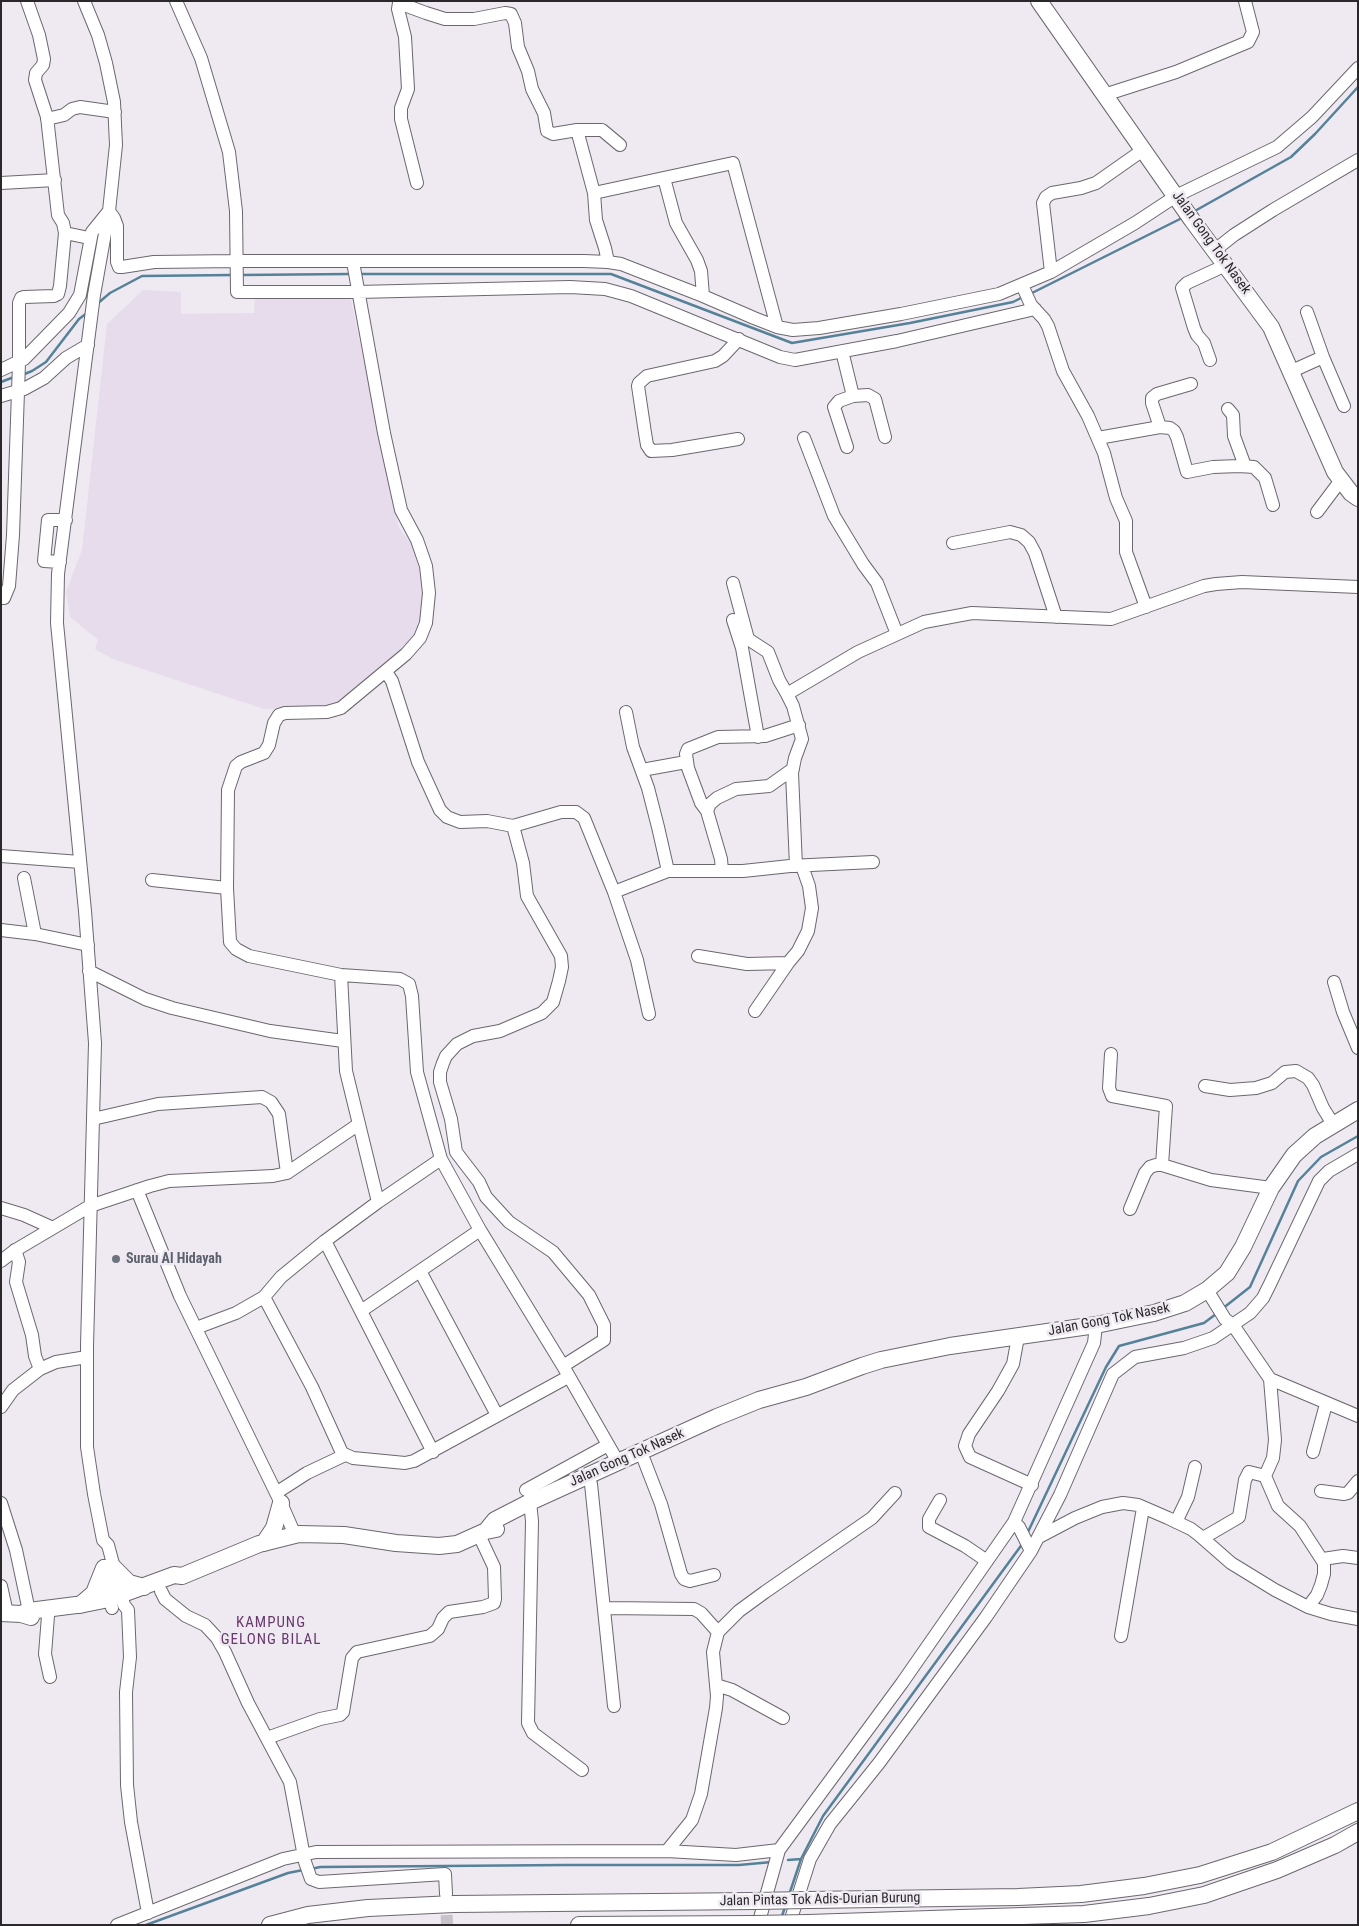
<!DOCTYPE html>
<html>
<head>
<meta charset="utf-8">
<style>
  body { margin:0 }
  #map { position:relative; width:1359px; height:1926px; overflow:hidden; background:#efe9f2; font-family:"Roboto Condensed",sans-serif }
  canvas { display:block }
  .frame { position:absolute; inset:0; border:2px solid #2a282b; pointer-events:none }
</style>
</head>
<body>
<div id="map">
<canvas width="1359" height="1926"></canvas>
<div class="frame"></div>
</div>
<script>
const g = document.querySelector('canvas').getContext('2d');
g.lineJoin = 'round';
function fillPath(path, color) {
  g.fillStyle = color;
  g.fill(path, 'evenodd');
}
function toPath(rows) {
  const path = new Path2D();
  for (const r of rows) {
    path.moveTo(r[0], r[1]);
    for (let i = 2; i < r.length; i += 2) path.lineTo(r[i], r[i + 1]);
  }
  return path;
}
function strokePath(path, color, width, dash) {
  g.strokeStyle = color;
  g.lineWidth = width;
  g.lineCap = dash ? 'butt' : 'round';
  g.setLineDash(dash || []);
  g.stroke(path);
}
function label(font, color, halo, rows, align = 'center') {
  g.font = font + ' "Roboto Condensed",sans-serif';
  g.lineWidth = 5;
  g.setLineDash([]);
  g.textBaseline = 'middle';
  g.strokeStyle = halo;
  g.fillStyle = color;
  for (const [text, x, y, turn = 0] of rows) {
    g.save();
    g.translate(x, y);
    g.rotate((+turn || 0) * Math.PI / 180);
    g.textAlign = isNaN(turn) ? turn : align;
    if (halo) g.strokeText(text, 0, 0);
    g.fillText(text, 0, 0);
    g.restore();
  }
}
const built = toPath([
  [143,290,181,292,181,314,254,313,255,293,350,295,399,528,412,544,423,581,419,632,395,661,330,707,264,709,113,659,95,649,98,640,70,617,66,592,82,550,107,324]
]);
const stream = toPath([
  [1193,212,1291,157,1315,134,1358,87],
  [358,274,611,274,792,343,910,323,1013,302,1023,297],
  [241,275,350,274],
  [1030,294,1184,217],
  [97,304,110,293,142,276,233,275],
  [22,375,32,371,46,362,79,319,87,313],
  [1,382,14,377],
  [1222,1309,1250,1287,1298,1181,1321,1157,1358,1136],
  [1027,1534,1106,1367,1119,1346,1204,1323,1216,1314],
  [788,1860,801,1859],
  [311,1869,320,1867,564,1865,739,1865,772,1862],
  [789,1895,801,1859,823,1816,1023,1543],
  [781,1919,785,1907],
  [146,1925,288,1873,303,1870]
]);
const minorTunnel = toPath([
  [446,1897,447,1925]
]);
const minor = toPath([
  [84,1,98,35,106,63,114,102,116,145,109,211,94,295,58,574,57,623,85,911,95,1043,87,1346,87,1447,94,1494,103,1540,108,1545,124,1605,128,1610,130,1657,126,1692,127,1785,131,1822,148,1913],
  [176,1,201,58,229,152,236,211,237,292,357,292,570,287,605,289,631,296,780,357,795,360,897,341,1035,309],
  [400,1,399,3,426,13,445,19,474,19,505,13,511,14,515,23,518,47,528,71,532,89,544,113,547,131,553,134,577,130,594,193,596,220,605,248,608,262],
  [399,3,398,9,405,37,408,89,401,108,401,119,417,183],
  [1104,95,1176,72,1248,42,1253,32,1245,1],
  [47,119,64,115,72,109,80,107,115,112],
  [577,130,602,130,620,145],
  [664,178,676,223,697,260,701,271,703,296],
  [1,183,55,180],
  [594,193,733,163,777,327],
  [65,233,89,238],
  [1215,250,1234,235,1273,210,1358,160],
  [353,262,384,433,401,510,417,540,426,566,429,593,426,623,420,638,406,654,341,708,327,712,285,713,279,715,274,723,269,745,264,753,241,762,236,766,228,790,227,888,230,942,236,949,249,956,341,975,400,979,409,984,412,996,417,1072,441,1159,480,1230,563,1366,618,1462],
  [1051,272,1043,203,1046,197,1052,193,1081,188,1096,183,1143,150],
  [1022,285,1031,305,1044,319,1048,326,1063,371,1088,416,1104,453,1116,498,1126,521,1126,552,1146,607],
  [842,351,853,396,868,395,875,399,885,437],
  [1323,357,1344,406],
  [1210,360,1204,343,1197,335,1194,328,1182,288,1187,283,1226,265],
  [1,370,24,359,69,313,80,295,92,232,109,211,114,218,117,226,117,262,119,267,122,267,154,262,236,261,584,261,608,262,621,264,703,296,754,318,777,327,793,330,819,328,901,314,999,294,1051,272,1135,223,1176,196,1277,147,1312,117,1358,68],
  [1292,371,1323,357,1307,312],
  [1,396,24,389,44,378,66,358,88,345],
  [1228,409,1233,415,1234,436,1245,466],
  [1160,427,1152,403,1152,398,1157,394,1191,384],
  [804,438,834,516,863,564,877,583,897,634],
  [1098,438,1160,427,1170,428,1174,431,1177,437,1187,472,1213,467,1239,466,1254,467,1265,478,1273,505],
  [738,439,672,450,651,451,647,445,645,433,638,386,639,383,647,376,715,361,723,356,739,339],
  [847,447,834,407,839,401,853,396],
  [1317,512,1341,480],
  [953,543,1010,532,1021,535,1029,542,1035,553,1056,617],
  [60,562,44,561,48,520,66,520],
  [733,583,748,639,768,652,779,680,787,694],
  [1,598,4,598,9,586,13,535,19,363,19,303,21,298,24,297,54,296,58,294,60,286,65,233,63,223,58,215,47,117,35,80,36,73,43,65,44,59,39,35,27,1],
  [733,620,742,648,758,737],
  [386,672,392,681,418,762,440,810,447,817,460,822,487,821,513,826,561,812,576,812,584,818,614,892,637,960,649,1014],
  [626,712,633,747,648,788,658,827,668,871],
  [642,770,686,762],
  [707,811,701,803,688,768,686,754,688,749,718,737,765,736,799,725],
  [513,826,523,863,527,896,561,956,562,967,559,981,553,1002,542,1013,500,1031,473,1036,457,1044,446,1056,443,1063,440,1072,440,1082,451,1119,456,1152,479,1182,486,1197,509,1222,553,1252,589,1295,604,1325,604,1340,563,1366],
  [1,856,80,862],
  [796,866,792,773,795,758,802,739,793,706,787,694,858,652,924,622,972,613,1111,619,1204,586,1216,584,1242,582,1358,587],
  [722,871,721,859,707,811,710,804,717,798,736,789,769,786,793,769],
  [24,878,35,934],
  [152,880,227,888],
  [614,892,668,871,743,871,790,866,873,862],
  [1,930,35,934,88,945],
  [698,956,747,964,788,963],
  [89,971,145,999,172,1008,270,1031,343,1041],
  [341,975,346,1071,378,1202],
  [1334,982,1343,1012,1358,1048],
  [755,1011,788,963,798,951,808,931,812,908,809,886,802,866],
  [1111,1054,1109,1088,1112,1096,1166,1106,1162,1165],
  [1205,1086,1230,1090,1256,1088,1272,1083,1285,1072,1296,1071,1308,1078,1313,1085,1323,1108,1333,1124],
  [93,1119,158,1104,262,1097,271,1102,279,1114,287,1173],
  [137,1190,180,1296,281,1503,295,1535],
  [1,1208,24,1215,53,1228],
  [1130,1209,1145,1173,1150,1167,1156,1165,1162,1165,1211,1180,1271,1188],
  [325,1241,433,1452],
  [15,1250,19,1262,16,1282,32,1335,35,1356,40,1369],
  [1,1261,14,1251,90,1206,150,1186,169,1181,273,1176,287,1173,359,1124],
  [420,1271,497,1415],
  [1207,1290,1225,1319,1233,1325,1270,1379,1275,1440,1273,1458,1265,1476,1278,1506,1300,1526,1324,1563,1324,1574,1321,1585,1317,1595,1308,1607],
  [264,1297,312,1387,342,1453,353,1458,405,1463,414,1461,568,1377],
  [361,1311,480,1230],
  [196,1328,236,1313,264,1297,281,1277,325,1241,378,1202,441,1159],
  [1018,1337,1013,1364,998,1391,969,1434,965,1446,970,1457,1032,1485],
  [1270,1379,1358,1416],
  [1,1407,13,1390,40,1369,56,1362,87,1357],
  [1313,1452,1326,1404],
  [644,1460,661,1504,681,1574,684,1579,690,1581,714,1575],
  [591,1484,614,1706],
  [526,1490,608,1445],
  [1321,1491,1344,1494,1348,1493,1358,1481],
  [276,1493,307,1473,345,1455],
  [940,1500,929,1519,929,1527,965,1546,987,1561],
  [530,1502,532,1521,528,1723,533,1733,582,1770],
  [1,1503,16,1550,29,1611],
  [1014,1522,1019,1527,1031,1551],
  [1176,1522,1188,1497,1195,1467],
  [1039,1537,1075,1518,1102,1507,1123,1503,1138,1505,1168,1518,1191,1529,1199,1535,1231,1563,1275,1590,1308,1607,1331,1614,1358,1619],
  [1203,1538,1239,1517,1245,1480,1249,1472,1265,1476],
  [1323,1559,1343,1556,1358,1558],
  [104,1566,112,1608],
  [1,1586,7,1613],
  [161,1591,165,1599,186,1616,205,1625,217,1638,225,1652,248,1703,290,1782,305,1862,311,1879,319,1882,445,1874,446,1894],
  [605,1608,694,1609,701,1613,718,1632],
  [48,1616,45,1654,50,1677],
  [1121,1636,1143,1508],
  [716,1685,732,1690,783,1718],
  [267,1738,320,1719,340,1715,343,1712,352,1658,357,1652,430,1636,438,1629,443,1618,449,1612,483,1607,494,1603,495,1599,494,1567,479,1535],
  [667,1851,692,1820,701,1794,716,1708,717,1696,713,1652,718,1632,739,1611,765,1592,872,1518,895,1493],
  [117,1925,283,1859,316,1852,667,1851,736,1855,779,1850],
  [758,1925,779,1850,902,1683,1014,1522,1094,1343,1096,1325],
  [789,1925,810,1859,830,1824,879,1763,986,1617,1031,1551,1060,1495,1113,1374,1135,1357,1184,1348,1213,1338,1250,1313,1263,1298,1270,1284,1319,1181,1329,1171,1358,1154]
]);
const major = toPath([
  [1039,1,1192,220,1271,327,1335,472,1351,493,1358,498],
  [486,1531,495,1520,530,1502,717,1417,759,1400,806,1387,862,1366,881,1360,950,1346,1096,1325,1154,1313,1185,1303,1207,1290,1227,1273,1243,1247,1271,1188,1294,1155,1315,1136,1358,1110],
  [264,1543,274,1528,281,1503],
  [113,1567,129,1583,144,1587],
  [80,1605,94,1593,104,1568],
  [1,1613,21,1614,31,1617],
  [21,1614,29,1611,84,1604,109,1599,174,1575,182,1576,259,1544,299,1534,344,1535,396,1543,439,1546,457,1544,486,1531,496,1529],
  [808,1900,1018,1897,1081,1894,1144,1886,1200,1875,1272,1852,1358,1811],
  [808,1923,1084,1914,1149,1906,1204,1895,1277,1870,1335,1845,1358,1832],
  [270,1925,308,1915,368,1908,454,1904,755,1901],
  [579,1925,753,1924]
]);
const majorBridge = toPath([
  [755,1901,808,1900],
  [753,1924,808,1923]
]);
const markers = [
  [116,1259,5,"#6b7280"]
];
const streetNames = [
  ["Jalan Gong Tok Nasek",1211,243,54],
  ["Jalan Gong Tok Nasek",1109,1320,-11],
  ["Jalan Gong Tok Nasek",627,1458,-24],
  ["Jalan Pintas Tok Adis-Durian Burung",820,1900,-1]
];
const worshipNames = [
  ["Surau Al Hidayah",126,1259]
];
const neighbourhoodNames = [
  ["KAMPUNG",271,1623],
  ["GELONG BILAL",271,1640]
];
fillPath(built, '#e7dcec');
strokePath(stream, '#558298', 2.5);
strokePath(minorTunnel, '#c8c2ca', 12, [12, 6]);
strokePath(minor, '#6c676f', 14);
strokePath(major, '#6c676f', 18);
strokePath(minor, '#fff', 12);
strokePath(major, '#fff', 16);
strokePath(majorBridge, '#6c676f', 18, []);
strokePath(majorBridge, '#fff', 16);
for (const [x, y, r, color] of markers) {
  const dot = new Path2D();
  dot.arc(x, y, r, 0, 2 * Math.PI);
  g.fillStyle = color;
  g.fill(dot);
  strokePath(dot, '#efe9f2', 2);
}
label('14px', '#2a282b', '#efe9f2', streetNames);
label('bold 14px', '#5b616d', '#efe9f2', worshipNames, 'left');
g.letterSpacing = '1px';
label('15px', '#68396d', '#efe9f2', neighbourhoodNames);
g.letterSpacing = '0px';
</script>
</body>
</html>
